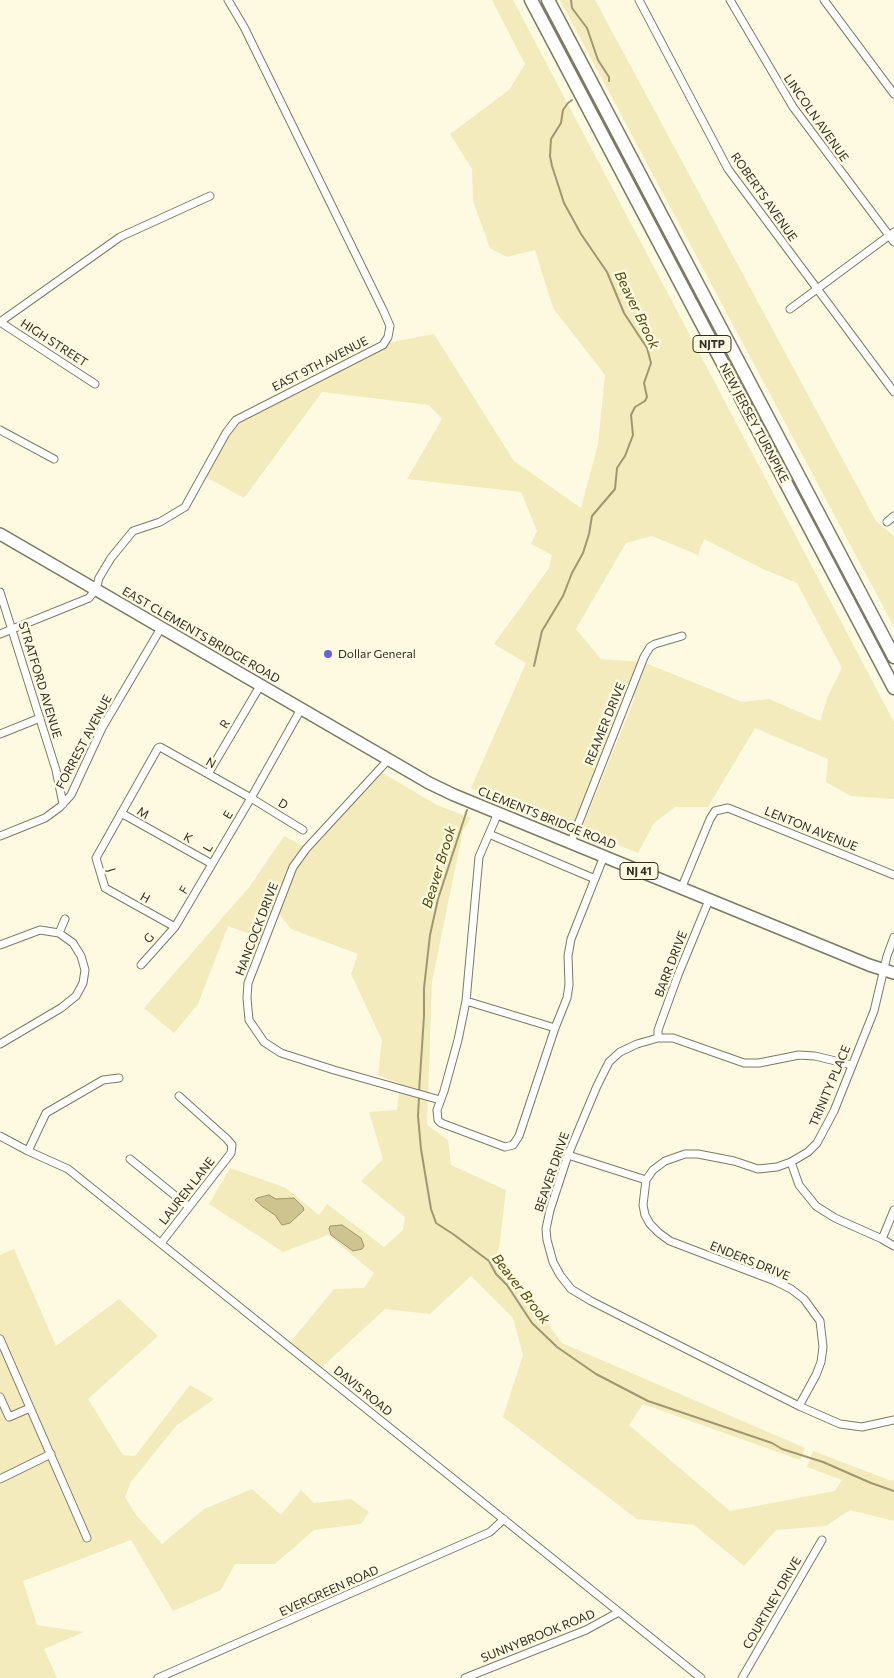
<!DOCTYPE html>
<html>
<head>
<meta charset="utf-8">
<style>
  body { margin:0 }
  canvas { display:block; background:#fdfae1 }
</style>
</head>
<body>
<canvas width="894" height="1678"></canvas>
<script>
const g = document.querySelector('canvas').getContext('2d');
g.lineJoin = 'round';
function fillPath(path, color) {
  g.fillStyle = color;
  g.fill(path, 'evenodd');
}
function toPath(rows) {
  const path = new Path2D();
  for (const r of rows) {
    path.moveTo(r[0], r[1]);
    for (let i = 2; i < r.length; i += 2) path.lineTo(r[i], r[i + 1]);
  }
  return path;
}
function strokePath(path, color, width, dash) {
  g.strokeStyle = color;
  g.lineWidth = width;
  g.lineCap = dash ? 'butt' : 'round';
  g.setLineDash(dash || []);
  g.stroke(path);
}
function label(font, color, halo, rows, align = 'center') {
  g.font = font + ' Commissioner,sans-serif';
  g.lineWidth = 5;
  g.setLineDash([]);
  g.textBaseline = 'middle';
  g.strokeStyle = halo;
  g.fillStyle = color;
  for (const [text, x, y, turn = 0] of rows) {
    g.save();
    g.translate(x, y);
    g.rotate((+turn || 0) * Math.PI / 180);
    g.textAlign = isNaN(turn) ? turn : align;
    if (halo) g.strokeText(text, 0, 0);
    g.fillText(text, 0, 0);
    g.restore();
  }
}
const green = toPath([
  [492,0,513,0,894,722,894,799,851,796,826,782,828,759,755,728,708,807,675,807,654,823,638,853,581,830,635,698,626,695,574,824,565,828,558,828,494,801,489,797,471,788,526,663,494,644,549,568,552,555,531,544,537,531,521,492,407,479,442,419,429,405,322,392,244,498,202,475,244,413,392,342,434,334,514,461,581,508,598,444,605,375,553,308,535,250,507,257,490,248,473,201,472,169,450,134,509,90,525,64],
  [652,536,698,555,704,539,763,569,797,583,842,668,828,696,820,721,769,699,742,702,643,662,601,659,576,629,626,543],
  [560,0,595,0,876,521,894,536,894,627],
  [379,771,437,805,471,818,463,830,432,982,427,1125,448,1140,451,1165,506,1190,498,1257,562,1343,805,1448,800,1460,643,1404,629,1425,730,1511,835,1491,842,1480,807,1467,813,1451,892,1481,894,1479,894,1521,850,1510,826,1526,776,1530,744,1566,694,1525,637,1519,503,1417,523,1355,513,1318,471,1276,430,1314,385,1309,320,1369,289,1344,334,1289,364,1288,374,1273,328,1235,283,1252,209,1204,230,1168,286,1188,319,1215,327,1204,384,1247,403,1230,405,1217,361,1181,383,1159,369,1112,397,1110,400,1084,378,1075,382,1040,351,974,358,954,291,929,274,907,261,938,228,926,198,1004,174,1033,144,1008,250,886,284,836,309,849],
  [14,1249,56,1346,119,1299,158,1336,88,1399,123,1455,135,1456,190,1385,214,1399,176,1426,131,1482,125,1497,136,1515,162,1544,204,1509,252,1489,281,1515,301,1490,314,1503,351,1499,369,1512,361,1524,314,1530,275,1564,235,1564,221,1590,173,1611,131,1540,23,1581,37,1625,84,1632,44,1649,57,1678,0,1678,0,1255]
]);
const water = toPath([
  [269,1195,276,1199,294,1198,303,1207,304,1210,290,1223,282,1225,275,1215,263,1207,255,1200,257,1198,269,1195],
  [342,1225,361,1238,364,1246,362,1249,353,1251,331,1235,329,1229,330,1226,342,1225]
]);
const stream = toPath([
  [571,0,572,8,587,28,598,60,609,77,609,81],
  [534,666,542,631,563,596,572,573,583,553,589,534,592,516,615,489,617,468,625,456,633,435,631,415,635,407,645,401,647,397,644,383,651,363,647,348,624,313,607,272,581,234,564,203,552,166,550,156,551,139,561,123,563,110,568,103,572,100],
  [419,1092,424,1016,424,988,430,935,438,899,467,810],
  [419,1097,418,1116,421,1149,431,1209,436,1223,453,1234,489,1261,496,1274,507,1285,532,1323,557,1347,596,1374,648,1401,772,1443,782,1449,823,1462,871,1483,894,1491]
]);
const street = toPath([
  [639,0,728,169,894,392],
  [730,0,793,107,894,242],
  [824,0,894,94],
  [790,309,894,232],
  [95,384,0,322,120,237,210,196],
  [0,430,54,459],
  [887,522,894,516],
  [0,592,56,770,63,804],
  [0,634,89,598,96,589,99,578,111,558,133,531,160,522,185,507,226,433,236,420,383,345,388,337,390,326,383,310,244,27,228,0],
  [0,734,40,718],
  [388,760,306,849,293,867,248,983,247,998,249,1020,264,1042,281,1053,334,1070,440,1100],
  [208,774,260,686],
  [121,813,212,864],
  [498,813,479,857,466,1001,555,1028],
  [489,834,595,879],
  [0,836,45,818,60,807,71,795,102,728,161,628],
  [571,842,644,657,650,647,655,644,682,636],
  [681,889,710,819,715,811,728,808,894,875],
  [175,927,105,888,96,858,158,748,160,747,251,798,303,830],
  [59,933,65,919],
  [0,945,40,930,59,933,73,943,81,956,85,970,83,983,76,996,61,1008,0,1044],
  [141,965,175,927,251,798,301,709],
  [466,1001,458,1040,444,1091,437,1110,438,1120,441,1123,505,1147,513,1145,519,1136,555,1028,567,998,569,985,568,956,571,939,604,856],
  [658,1038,658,1030,678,975,709,900],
  [852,1065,815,1056,799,1055,759,1063,744,1063,673,1038,658,1038,637,1044,620,1052,609,1062,597,1086,568,1155,550,1210,546,1229,547,1240,553,1262,560,1275,571,1289,591,1301,799,1406,840,1424,862,1427,894,1420],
  [0,1136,28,1151,68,1169,701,1678],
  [28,1151,46,1113,103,1080,119,1078],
  [568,1155,646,1180],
  [130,1159,189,1207],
  [791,1162,799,1185,816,1206,835,1218,882,1239,894,1246],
  [646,1180,653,1170,665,1161,685,1154,698,1154,734,1161,758,1169,777,1167,791,1162,808,1152,817,1143,834,1111,874,1011,887,956,894,937],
  [646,1180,643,1205,645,1215,650,1224,659,1233,670,1241,775,1281,791,1289,804,1299,820,1321,823,1347,821,1362,816,1375,799,1406],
  [882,1239,894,1210],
  [161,1243,231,1153,232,1145,227,1139,179,1096],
  [0,1339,87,1538],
  [0,1397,9,1417,30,1408],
  [0,1479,51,1454],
  [158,1678,490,1532,504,1519],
  [465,1678,586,1630,619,1612],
  [742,1678,822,1540]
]);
const primary = toPath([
  [0,534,429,783,454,795,869,965,894,973]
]);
const highway = toPath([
  [531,0,894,688],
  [548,0,894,657]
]);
const markers = [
  [328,654,5,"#6563dc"]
];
const shields = [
  [712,344,38],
  [639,871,38]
];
const shieldNames = [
  ["NJTP",712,344],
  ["NJ 41",639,871]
];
const streetNames = [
  ["LINCOLN AVENUE",816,118,55],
  ["ROBERTS AVENUE",764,197,55],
  ["HIGH STREET",54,343,33],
  ["EAST 9TH AVENUE",320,364,-27],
  ["NEW JERSEY TURNPIKE",754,423,62],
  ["EAST CLEMENTS BRIDGE ROAD",201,635,30],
  ["STRATFORD AVENUE",40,680,73],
  ["R",225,724,-59],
  ["REAMER DRIVE",605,724,-68],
  ["FORREST AVENUE",84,742,-62],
  ["N",211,763,29],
  ["D",283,804,31],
  ["M",143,813,31],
  ["E",228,815,-60],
  ["CLEMENTS BRIDGE ROAD",547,818,22],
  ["LENTON AVENUE",811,829,22],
  ["K",188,838,29],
  ["L",208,848,-60],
  ["J",111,870,73],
  ["F",184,890,-59],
  ["H",145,898,29],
  ["HANCOCK DRIVE",257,929,-69],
  ["G",149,938,-48],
  ["BARR DRIVE",671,964,-69],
  ["TRINITY PLACE",830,1086,-67],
  ["BEAVER DRIVE",552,1172,-71],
  ["LAUREN LANE",187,1191,-52],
  ["ENDERS DRIVE",750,1261,22],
  ["DAVIS ROAD",363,1391,39],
  ["EVERGREEN ROAD",329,1591,-24],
  ["COURTNEY DRIVE",772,1603,-60],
  ["SUNNYBROOK ROAD",538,1636,-22]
];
const poiNames = [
  ["Dollar General",338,654]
];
const waterNames = [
  ["Beaver Brook",637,310,64],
  ["Beaver Brook",439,867,-73],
  ["Beaver Brook",521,1289,52]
];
fillPath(green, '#f3ebbc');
fillPath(water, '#cdc48f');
strokePath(water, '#9e976f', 1);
strokePath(stream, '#9e976f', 2);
strokePath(street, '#7d7a64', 9);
strokePath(primary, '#7d7a64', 14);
strokePath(highway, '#7d7a64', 15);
strokePath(street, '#fff', 7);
strokePath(primary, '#fff', 11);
strokePath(highway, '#fff', 12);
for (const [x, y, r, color] of markers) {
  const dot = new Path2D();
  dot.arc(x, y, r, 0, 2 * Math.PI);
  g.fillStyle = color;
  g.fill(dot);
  strokePath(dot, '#fdfae1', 2);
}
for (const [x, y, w] of shields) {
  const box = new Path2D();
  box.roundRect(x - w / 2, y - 8.5, w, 17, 4);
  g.fillStyle = '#fdfae1';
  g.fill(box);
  strokePath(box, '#2f2d24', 1);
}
label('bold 11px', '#2f2d24', null, shieldNames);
label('12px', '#2f2d24', '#fdfae1', streetNames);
label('12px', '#2f2d24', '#fdfae1', poiNames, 'left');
label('italic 14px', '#534906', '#fdfae1', waterNames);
</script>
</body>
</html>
